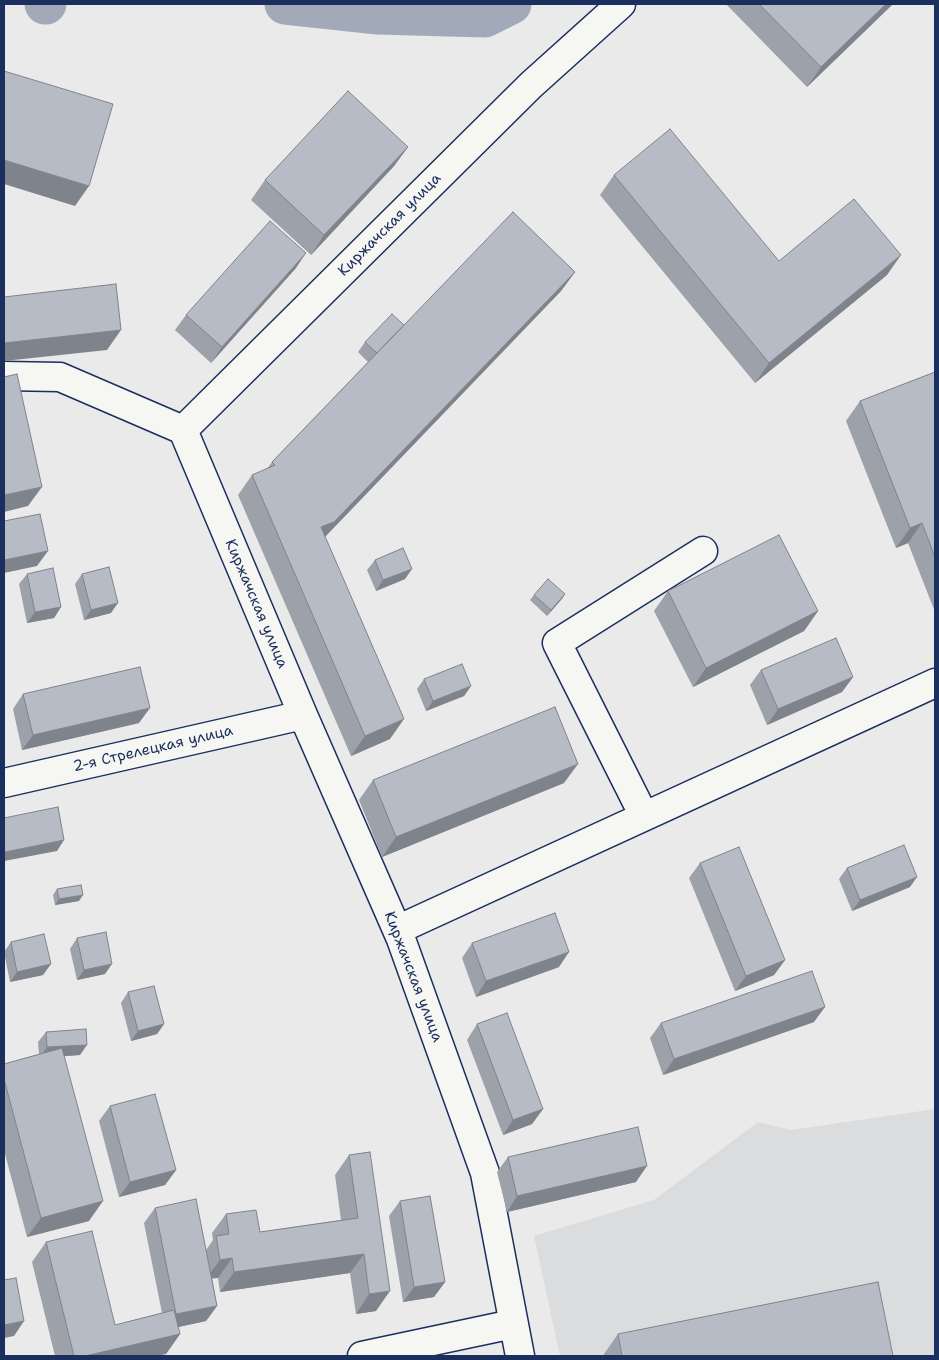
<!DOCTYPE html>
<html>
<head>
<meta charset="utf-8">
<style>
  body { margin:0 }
  #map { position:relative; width:939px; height:1360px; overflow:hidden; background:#e9eae9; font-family:"Shantell Sans",sans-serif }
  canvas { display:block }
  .frame { position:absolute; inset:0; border:5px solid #1b2f5e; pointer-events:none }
</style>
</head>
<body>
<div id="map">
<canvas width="939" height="1360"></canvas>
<div class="frame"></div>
</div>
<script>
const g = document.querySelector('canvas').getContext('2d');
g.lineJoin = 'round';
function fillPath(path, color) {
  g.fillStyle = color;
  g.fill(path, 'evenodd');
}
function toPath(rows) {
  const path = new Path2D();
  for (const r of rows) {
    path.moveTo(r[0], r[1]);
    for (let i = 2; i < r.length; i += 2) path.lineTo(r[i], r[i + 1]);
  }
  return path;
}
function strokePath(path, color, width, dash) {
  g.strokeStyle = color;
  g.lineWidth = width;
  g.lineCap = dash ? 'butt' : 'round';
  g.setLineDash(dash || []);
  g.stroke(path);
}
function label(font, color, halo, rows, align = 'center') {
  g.font = font + ' "Shantell Sans",sans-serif';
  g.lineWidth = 5;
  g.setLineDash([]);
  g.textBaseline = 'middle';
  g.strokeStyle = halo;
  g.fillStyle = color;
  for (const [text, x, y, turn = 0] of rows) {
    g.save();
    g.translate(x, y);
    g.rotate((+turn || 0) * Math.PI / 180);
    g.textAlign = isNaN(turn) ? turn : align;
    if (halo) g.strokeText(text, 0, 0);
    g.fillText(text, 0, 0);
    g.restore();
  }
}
const built = toPath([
  [935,1109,935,1356,560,1356,534,1236,654,1200,758,1122,791,1130]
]);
const green = toPath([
  [403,4,509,4,505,7]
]);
const river = toPath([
  [45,4,46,4],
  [285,4,378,14,485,17,511,4]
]);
const minor = toPath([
  [4,376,60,377,183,430],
  [183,430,303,715,401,939,485,1173,520,1356],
  [183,430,531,85,621,4],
  [4,783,303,715],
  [644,816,557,643,703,551],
  [397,930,935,683],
  [362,1356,513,1324]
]);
const wall = toPath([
  [726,4,893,4,807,87],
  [408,147,394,166,311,255,251,200,265,180],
  [614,175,779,261,887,275,755,383,600,195],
  [296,268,211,363,175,330,186,315],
  [575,272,561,291,325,537,390,739,351,756,238,495,252,475,267,469,272,462,368,362,358,352,365,342,404,325],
  [935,372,935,612,908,543,896,548,846,421,860,401],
  [375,560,405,579,376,591,367,570],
  [27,574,61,607,54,618,27,623,19,584],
  [82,574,111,613,84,620,75,584],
  [668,591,818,611,804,631,693,687,654,611],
  [565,594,547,616,530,600,534,595],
  [761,670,853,677,842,692,767,725,750,685],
  [424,679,471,686,464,696,426,711,417,689],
  [23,694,139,723,22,750,13,709],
  [373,780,564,783,382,857,359,800],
  [700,863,785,960,774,975,735,991,689,878],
  [847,868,910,887,852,911,839,879],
  [57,889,79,901,55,905,53,895],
  [77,938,105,974,77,980,70,949],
  [11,942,43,975,10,982,4,952],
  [472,943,559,967,476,997,462,958],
  [128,992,164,1024,157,1034,131,1041,121,1003],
  [814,1022,663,1075,650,1038,661,1023],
  [477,1024,543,1109,532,1124,503,1135,467,1040],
  [46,1032,80,1055,64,1056,89,1221,27,1237,4,1150,4,1064,39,1054,38,1042],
  [110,1106,176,1170,165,1185,119,1197,99,1121],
  [349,1155,376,1311,356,1314,350,1273,220,1292,218,1278,212,1278,217,1306,206,1321,178,1327,180,1334,166,1354,155,1356,55,1356,32,1262,46,1242,115,1325,162,1313,144,1223,155,1208,206,1250,213,1240,212,1233,226,1214,260,1232,341,1220,335,1175],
  [508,1157,636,1182,507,1212,497,1172],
  [400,1201,445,1282,434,1297,403,1302,389,1216],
  [618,1334,893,1356,604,1356,604,1354]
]);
const shadedWall = toPath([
  [886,4,893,4,807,87,821,67],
  [408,147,394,166,311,255,324,235],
  [4,160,89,186,75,206,4,184],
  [306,253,296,268,211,363,222,347],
  [901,255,887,275,755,383,769,363],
  [575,272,561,291,320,542,321,527],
  [121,330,107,350,4,361,4,343],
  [42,487,28,506,4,512,4,495],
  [922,523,908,543,896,548,910,528],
  [48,551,37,566,4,573,4,560],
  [412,569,405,579,376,591,383,580],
  [565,594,562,599,547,616,551,610],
  [118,603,111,613,84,620,91,610],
  [61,607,54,618,27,623,35,612],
  [818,611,804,631,693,687,706,668],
  [853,677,842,692,767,725,778,709],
  [471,686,464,696,426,711,433,701],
  [150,708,139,723,22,750,33,735],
  [404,719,390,739,351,756,365,736],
  [578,764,564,783,382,857,396,837],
  [64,840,57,851,4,861,4,853,5,852],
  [917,877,910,887,852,911,860,900],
  [83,895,79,901,55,905,59,899],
  [569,952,559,967,476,997,486,981],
  [785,960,774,975,735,991,746,976],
  [51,964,43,975,10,982,17,972],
  [112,964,105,974,77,980,84,970],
  [825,1007,814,1022,663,1075,674,1059],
  [164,1024,157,1034,131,1041,138,1031],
  [87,1045,80,1055,40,1058,47,1047],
  [543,1109,532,1124,503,1135,513,1120],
  [647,1166,636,1182,507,1212,517,1196],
  [176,1170,165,1185,119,1197,130,1182],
  [103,1201,89,1221,27,1237,41,1218],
  [364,1254,350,1273,220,1292,234,1272],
  [232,1258,218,1278,206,1279,220,1260],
  [445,1282,434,1297,403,1302,414,1287],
  [390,1291,376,1311,356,1314,369,1294],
  [217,1306,206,1321,165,1330,176,1314],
  [24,1321,14,1336,4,1338,4,1325],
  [180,1334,166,1354,155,1356,85,1356]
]);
const building = toPath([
  [759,4,886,4,821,67,759,4],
  [4,71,113,104,89,186,4,160,4,71],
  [348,91,408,147,324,235,265,180,348,91],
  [670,129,779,261,854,199,901,255,769,363,614,175,670,129],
  [513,212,575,272,334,522,321,527,404,719,365,736,252,475,275,465,272,462,513,212],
  [270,221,306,253,222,347,186,315,270,221],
  [116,284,121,330,4,343,4,297,116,284],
  [392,314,404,325,377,353,365,342,392,314],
  [935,372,935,557,922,523,910,528,860,401,935,372],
  [17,374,42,487,4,495,4,377,17,374],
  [40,514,48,551,4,560,4,521,40,514],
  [779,535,818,611,706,668,668,591,779,535],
  [403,548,412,569,383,580,375,560,403,548],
  [109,567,118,603,91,610,82,574,109,567],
  [53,568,61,607,35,612,27,574,53,568],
  [548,579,565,594,551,610,534,595,548,579],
  [836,638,853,677,778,709,761,670,836,638],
  [462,664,471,686,433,701,424,679,462,664],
  [140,667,150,708,33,735,23,694,140,667],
  [555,707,578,764,396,837,373,780,555,707],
  [58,807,64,840,5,852,4,847,4,818,58,807],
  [904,845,917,877,860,900,847,868,904,845],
  [739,847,785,960,746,976,700,863,739,847],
  [81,885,83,895,59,899,57,889,81,885],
  [555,913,569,952,486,981,472,943,555,913],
  [106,932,112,964,84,970,77,938,106,932],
  [44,934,51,964,17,972,11,942,44,934],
  [812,971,825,1007,674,1059,661,1023,812,971],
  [154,986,164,1024,138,1031,128,992,154,986],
  [507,1013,543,1109,513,1120,477,1024,507,1013],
  [86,1029,87,1045,47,1047,46,1032,86,1029],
  [62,1048,103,1201,41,1218,4,1079,4,1064,62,1048],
  [155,1094,176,1170,130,1182,110,1106,155,1094],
  [638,1127,647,1166,517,1196,508,1157,638,1127],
  [370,1152,390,1291,369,1294,364,1254,234,1272,232,1258,220,1260,216,1236,229,1234,226,1214,256,1210,260,1232,358,1218,349,1155,370,1152],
  [430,1196,445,1282,414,1287,400,1201,430,1196],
  [196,1199,217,1306,176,1314,155,1208,196,1199],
  [92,1231,115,1325,174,1310,180,1334,85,1356,74,1356,46,1242,92,1231],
  [16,1278,24,1321,4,1325,4,1280,16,1278],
  [878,1282,893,1356,622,1356,618,1334,878,1282]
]);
const streetNames = [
  ["Киржачская улица",390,225,-45],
  ["Киржачская улица",256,604,67],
  ["2-я Стрелецкая улица",153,749,-13],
  ["Киржачская улица",413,977,69]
];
fillPath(built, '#dadcde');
fillPath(green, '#caced5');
strokePath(river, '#a2aaba', 41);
strokePath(minor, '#1b2f5e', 31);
strokePath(minor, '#f6f6f2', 28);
fillPath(wall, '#9da1aa');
fillPath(shadedWall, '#7f838b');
fillPath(building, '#b6bbc6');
strokePath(building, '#7f838b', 1);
label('15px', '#1b2f5e', '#f6f6f2', streetNames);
</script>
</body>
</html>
